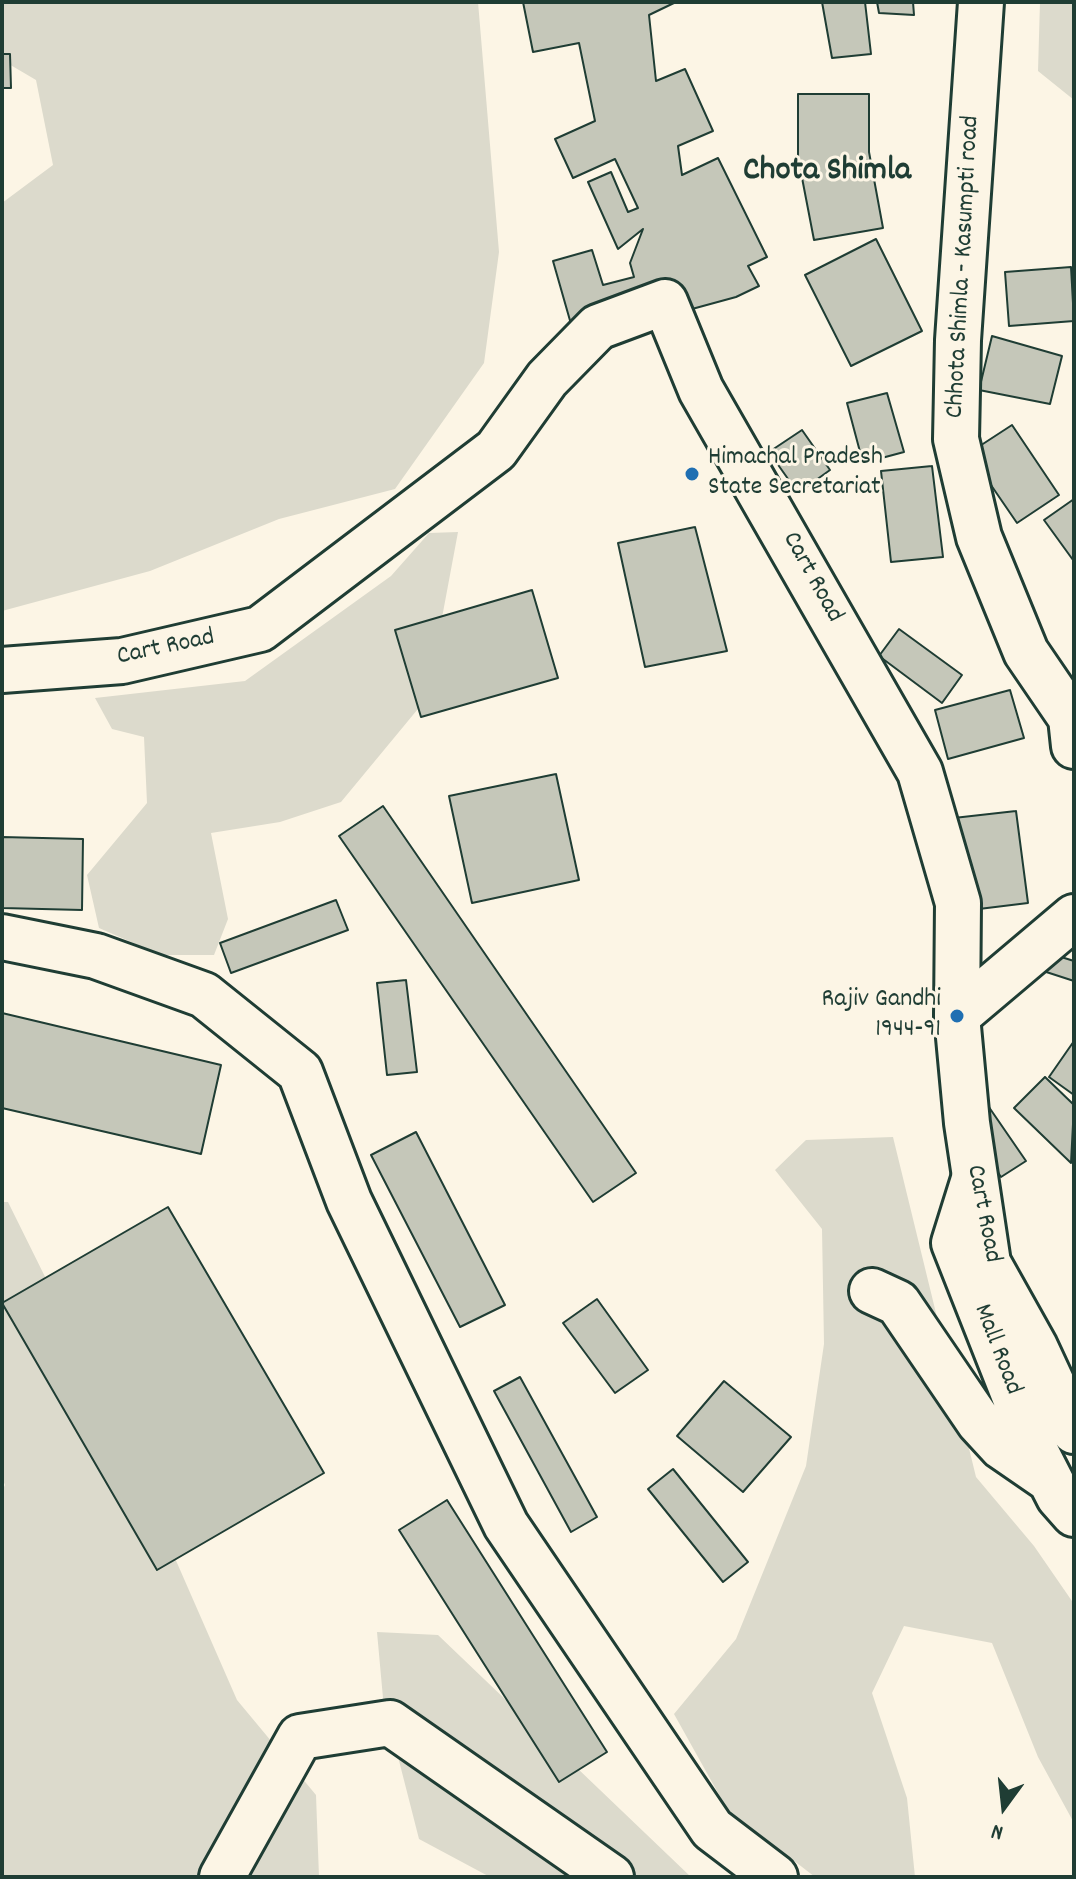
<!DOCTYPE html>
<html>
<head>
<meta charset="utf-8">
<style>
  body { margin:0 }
  #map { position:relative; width:1076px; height:1879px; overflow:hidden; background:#fcf5e5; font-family:Dekko,sans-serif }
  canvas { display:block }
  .frame { position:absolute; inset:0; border:4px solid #1f3d34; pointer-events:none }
  .north { position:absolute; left:964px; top:1767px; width:80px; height:80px; -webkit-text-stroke:6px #fcf5e5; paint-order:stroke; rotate:195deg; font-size:22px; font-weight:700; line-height:32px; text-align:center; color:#1f3d34 }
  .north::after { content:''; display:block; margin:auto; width:28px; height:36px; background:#1f3d34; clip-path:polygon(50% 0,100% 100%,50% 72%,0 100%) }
</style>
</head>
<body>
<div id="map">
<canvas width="1076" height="1879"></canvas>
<div class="frame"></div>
<div class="north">N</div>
</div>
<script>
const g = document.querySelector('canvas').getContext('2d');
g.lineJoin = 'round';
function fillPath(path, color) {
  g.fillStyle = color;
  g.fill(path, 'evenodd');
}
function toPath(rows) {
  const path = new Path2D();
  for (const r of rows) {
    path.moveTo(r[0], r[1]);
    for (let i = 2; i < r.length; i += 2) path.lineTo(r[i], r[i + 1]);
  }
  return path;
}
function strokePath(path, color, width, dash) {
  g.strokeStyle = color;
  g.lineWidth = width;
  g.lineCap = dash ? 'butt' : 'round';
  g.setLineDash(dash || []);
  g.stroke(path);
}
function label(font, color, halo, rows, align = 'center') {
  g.font = font + ' Dekko,sans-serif';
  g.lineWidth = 6;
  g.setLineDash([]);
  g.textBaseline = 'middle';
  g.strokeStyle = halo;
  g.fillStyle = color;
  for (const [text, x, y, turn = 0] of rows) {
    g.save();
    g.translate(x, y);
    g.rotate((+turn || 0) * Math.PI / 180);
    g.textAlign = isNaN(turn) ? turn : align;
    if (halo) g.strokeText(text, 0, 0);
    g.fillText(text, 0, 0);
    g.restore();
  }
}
const green = toPath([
  [2,2,478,2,499,252,484,363,395,489,279,519,150,571,2,611,2,203,53,165,36,80,2,60],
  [1040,2,1074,2,1074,100,1038,71],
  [458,532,427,698,341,802,280,822,211,833,228,919,214,955,161,955,99,928,87,875,147,803,144,737,112,729,95,698,245,681,391,576,429,533],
  [893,1137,976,1477,1034,1546,1074,1604,1074,1823,1038,1757,992,1643,904,1626,872,1693,907,1798,915,1877,815,1877,727,1809,674,1714,736,1639,806,1466,824,1344,822,1229,775,1170,806,1140],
  [2,1202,8,1202,104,1396,237,1700,316,1795,319,1877,2,1877,2,1491,5,1485,2,1478],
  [377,1632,438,1635,691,1877,490,1877,419,1839,383,1698]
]);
const building = toPath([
  [523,2,676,2,649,15,656,81,685,69,713,131,678,146,682,175,718,158,767,257,748,266,759,286,736,297,615,330,611,348,575,338,553,261,592,250,603,285,634,277,630,263,643,229,618,249,588,182,611,172,628,212,638,208,615,159,573,178,555,139,595,121,579,43,533,52,523,2],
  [822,2,865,2,871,54,832,58,822,2],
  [877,2,913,2,914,15,879,13,877,2],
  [2,54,10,54,11,88,2,88,2,54],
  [798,94,869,94,869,152,883,228,814,240,798,157,798,94],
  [876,239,922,331,851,366,805,275,876,239],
  [1071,267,1074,321,1009,326,1005,272,1071,267],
  [992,336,1062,356,1050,404,979,390,992,336],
  [887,393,904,452,863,463,847,403,887,393],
  [1012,425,1059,495,1017,523,969,453,1012,425],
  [802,430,830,470,798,493,769,452,802,430],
  [932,466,943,557,891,562,881,471,932,466],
  [1074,499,1074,559,1073,560,1044,520,1074,499],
  [695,527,727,651,645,667,618,543,695,527],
  [532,590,558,678,421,717,395,630,532,590],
  [899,629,962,675,942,703,879,656,899,629],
  [1010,690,1024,738,948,759,935,710,1010,690],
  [556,774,579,880,472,903,449,796,556,774],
  [383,806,636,1173,593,1202,339,836,383,806],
  [1016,811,1028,903,938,914,927,821,1016,811],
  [2,837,83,839,82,910,2,908,2,837],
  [336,900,348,930,231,973,220,943,336,900],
  [1042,951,1074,961,1074,981,1037,969,1042,951],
  [406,980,417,1072,387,1075,377,983,406,980],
  [2,1013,221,1065,201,1154,2,1108,2,1013],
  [1074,1041,1074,1095,1049,1077,1074,1041],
  [1045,1077,1074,1105,1071,1163,1014,1108,1045,1077],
  [982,1097,1026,1161,1001,1177,958,1113,982,1097],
  [416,1132,505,1305,460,1327,371,1155,416,1132],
  [168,1207,324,1473,157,1570,2,1303,168,1207],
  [597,1299,648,1370,615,1393,563,1323,597,1299],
  [520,1377,597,1517,571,1532,494,1391,520,1377],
  [724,1381,791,1437,743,1492,677,1436,724,1381],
  [673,1469,748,1562,723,1582,648,1489,673,1469],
  [447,1500,607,1752,559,1782,399,1530,447,1500]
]);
const minor = toPath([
  [981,2,958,340,956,439,979,537,1026,652,1071,718,1074,746],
  [2,937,96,956,204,995,300,1072,349,1201,506,1525,712,1829,775,1877],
  [957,1016,1074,917],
  [974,1179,954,1243,1038,1456,1059,1497,1074,1514],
  [872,1291,898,1303,979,1422,1002,1447,1047,1478],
  [222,1877,300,1737,390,1723,611,1877]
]);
const major = toPath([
  [2,670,122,661,260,629,496,450,547,379,598,327,665,302,701,390,920,772,958,903,957,1016,967,1123,988,1263,1035,1347,1074,1431]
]);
const markers = [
  [692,474,8,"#1f6fb2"],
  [957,1016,8,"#1f6fb2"]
];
const streetNames = [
  ["Chhota Shimla - Kasumpti road",965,267,-87],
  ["Cart Road",811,578,61],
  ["Cart Road",166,649,-12],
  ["Cart Road",982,1214,79],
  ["Mall Road",996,1350,69]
];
const poiNames = [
  ["Himachal Pradesh",708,459],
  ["State Secretariat",708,489],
  ["Rajiv Gandhi",941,1001,"right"],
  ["1944-91",941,1031,"right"]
];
const districtNames = [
  ["Chota Shimla",827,173]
];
fillPath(green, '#dcdacc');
fillPath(building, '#c5c7b9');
strokePath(building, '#1f3d34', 2);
strokePath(minor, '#1f3d34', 50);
strokePath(major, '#1f3d34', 50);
strokePath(minor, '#fcf5e5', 44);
strokePath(major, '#fcf5e5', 44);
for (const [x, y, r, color] of markers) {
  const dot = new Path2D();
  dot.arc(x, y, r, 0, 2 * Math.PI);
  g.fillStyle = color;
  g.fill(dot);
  strokePath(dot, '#fcf5e5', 3);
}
label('26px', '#1f3d34', '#fcf5e5', streetNames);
label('26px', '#1f3d34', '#fcf5e5', poiNames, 'left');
label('bold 34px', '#1f3d34', '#fcf5e5', districtNames);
</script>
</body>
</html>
